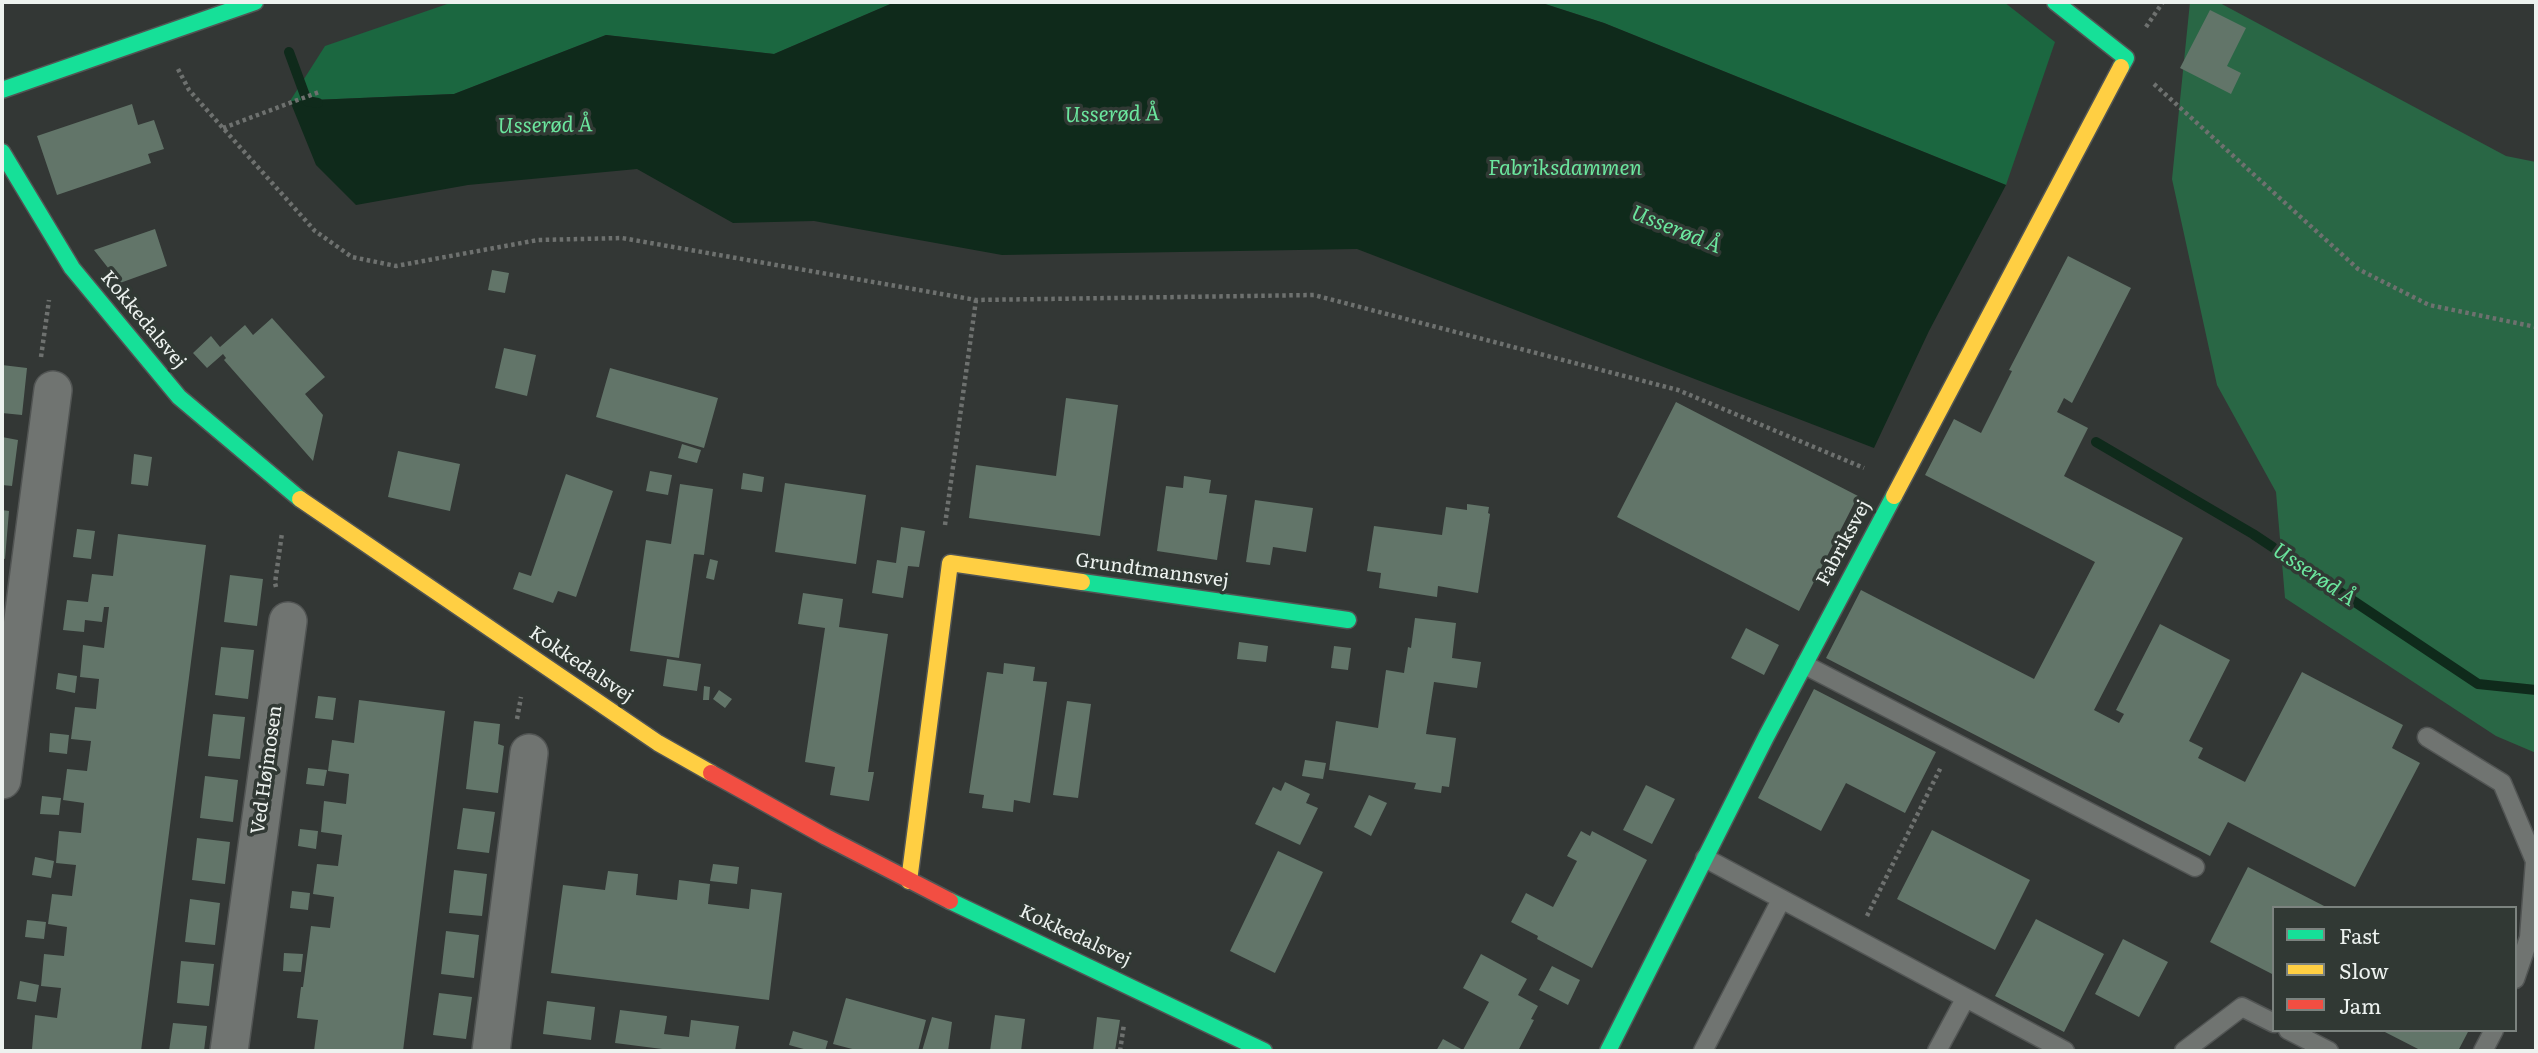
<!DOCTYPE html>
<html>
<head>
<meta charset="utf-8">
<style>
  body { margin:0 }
  #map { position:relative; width:2538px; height:1053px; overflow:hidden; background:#333735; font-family:Literata,serif }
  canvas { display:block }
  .frame { position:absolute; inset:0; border:4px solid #edf2ef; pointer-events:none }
  .legend { position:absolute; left:2272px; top:906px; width:245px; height:126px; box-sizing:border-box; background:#313934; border:2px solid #7c837f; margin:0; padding:9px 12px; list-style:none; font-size:21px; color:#edf2ef }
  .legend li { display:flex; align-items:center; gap:14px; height:35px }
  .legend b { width:35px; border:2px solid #7c837f }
</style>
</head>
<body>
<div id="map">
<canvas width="2538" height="1053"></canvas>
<div class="frame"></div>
<ul class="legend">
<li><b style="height:9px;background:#16e098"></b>Fast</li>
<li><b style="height:9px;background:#ffcf43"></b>Slow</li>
<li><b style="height:9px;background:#f24e42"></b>Jam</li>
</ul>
</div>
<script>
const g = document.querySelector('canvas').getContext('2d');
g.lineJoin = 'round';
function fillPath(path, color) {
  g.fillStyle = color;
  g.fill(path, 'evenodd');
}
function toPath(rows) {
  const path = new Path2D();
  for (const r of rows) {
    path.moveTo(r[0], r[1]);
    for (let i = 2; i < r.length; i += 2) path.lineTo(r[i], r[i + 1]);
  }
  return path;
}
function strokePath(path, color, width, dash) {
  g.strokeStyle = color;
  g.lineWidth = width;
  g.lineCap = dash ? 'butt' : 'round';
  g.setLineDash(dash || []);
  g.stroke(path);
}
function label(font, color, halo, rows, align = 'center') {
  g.font = font + ' Literata,serif';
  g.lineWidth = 7;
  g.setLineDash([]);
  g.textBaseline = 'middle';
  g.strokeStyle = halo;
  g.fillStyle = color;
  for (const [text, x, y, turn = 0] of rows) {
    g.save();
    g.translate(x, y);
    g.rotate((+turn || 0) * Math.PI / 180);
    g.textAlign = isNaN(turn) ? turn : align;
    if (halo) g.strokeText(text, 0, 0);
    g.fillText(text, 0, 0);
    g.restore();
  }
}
const green = toPath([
  [453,2,895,2,774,54,606,35,454,94,290,101,325,46],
  [1539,2,2004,2,2055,42,2006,185,1604,23]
]);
const forest = toPath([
  [2190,2,2218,2,2506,156,2536,162,2536,753,2496,736,2285,598,2276,492,2217,385,2172,179]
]);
const water = toPath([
  [895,2,1539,2,1604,23,2006,185,1929,331,1874,448,1357,249,1002,255,814,221,733,223,637,169,468,185,356,205,316,165,290,101,454,94,606,35,774,54]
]);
const stream = toPath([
  [289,52,307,101,318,103],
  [2096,442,2253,534,2478,684,2536,690]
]);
const building = toPath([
  [2210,10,2246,28,2227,66,2241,73,2231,94,2180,68],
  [132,104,138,125,154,120,164,149,148,154,151,163,57,195,37,136],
  [155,229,167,266,120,283,94,250],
  [2068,256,2131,288,2072,403,2064,398,2057,412,2088,428,2064,476,2183,538,2094,710,2119,723,2124,714,2116,710,2160,624,2230,660,2189,741,2203,748,2198,758,2245,782,2302,672,2403,725,2392,748,2420,763,2355,887,2228,822,2210,856,1826,658,1861,590,2034,679,2095,562,1925,475,1954,419,1981,433,2012,371,2009,370],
  [492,270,509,273,505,293,488,290],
  [272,318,325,377,305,394,323,415,313,461,224,360,226,358,223,354,207,368,193,353,211,336,220,347,245,325,253,335],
  [504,348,536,355,527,396,495,388],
  [2,365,27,368,22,415,2,413],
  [610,368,718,398,704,448,596,417],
  [1066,398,1118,405,1100,536,969,518,976,465,1056,476],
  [1676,402,1858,496,1799,611,1617,517],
  [2,437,18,440,12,486,2,485],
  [682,444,701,450,697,463,678,458],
  [398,451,460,464,450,511,388,497],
  [134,454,152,457,148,486,131,484],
  [650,471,672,475,668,495,646,491],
  [743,473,764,477,762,492,741,489],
  [566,474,613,491,576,597,558,591,553,603,513,589,519,572,531,576],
  [1184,476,1211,480,1209,493,1227,495,1217,560,1157,551,1166,486,1183,488],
  [785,483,866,495,856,564,775,552],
  [680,484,713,489,704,555,694,554,679,658,630,651,646,540,671,544],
  [1255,500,1313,508,1306,552,1273,547,1270,565,1246,562],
  [1467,504,1489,507,1488,513,1490,514,1478,593,1438,586,1437,597,1379,588,1381,573,1367,571,1374,526,1442,535,1446,507,1467,510],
  [2,510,9,511,5,559,2,558],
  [901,527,925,531,919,567,908,566,903,598,872,593,877,560,896,563],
  [77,529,95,531,91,559,73,557],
  [118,534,206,545,141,1051,51,1051,32,1049,35,1015,57,1018,61,988,41,986,44,954,64,956,67,927,48,924,52,894,72,896,76,865,56,863,59,831,81,833,84,803,63,800,67,769,87,771,91,741,71,739,75,707,96,709,99,679,80,677,83,645,104,648,109,607,104,607,102,622,85,620,84,632,63,630,67,600,88,602,92,574,113,576],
  [710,559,718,561,714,580,706,578],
  [230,575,263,579,257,626,224,622],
  [803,593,843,599,839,627,888,634,868,772,874,772,869,801,830,795,835,767,805,762,825,628,798,624],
  [1415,618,1456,623,1452,658,1481,662,1477,688,1434,682,1426,734,1456,738,1449,787,1442,786,1441,793,1414,789,1416,783,1329,770,1336,721,1378,728,1386,670,1404,673,1408,647,1411,648],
  [1746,628,1779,645,1764,675,1731,658],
  [1239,642,1268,646,1266,662,1237,659],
  [1334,646,1351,648,1348,670,1331,668],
  [221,647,254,650,248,699,215,695],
  [667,659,701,664,697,691,663,686],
  [1004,663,1035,667,1033,681,1047,682,1030,803,1014,800,1013,812,982,808,984,795,969,793,987,672,1003,674],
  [58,673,77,676,75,693,56,689],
  [704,686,710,687,709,700,703,700],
  [1814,689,1936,752,1905,813,1846,783,1821,831,1758,798],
  [719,690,732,699,725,708,713,699],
  [318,696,336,698,333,720,315,718],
  [359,700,445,711,403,1051,314,1051,318,1020,297,1018,301,987,303,987,311,926,330,928,334,897,313,894,317,864,338,866,342,835,321,832,324,801,346,804,349,774,328,771,332,740,354,743],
  [1067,701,1091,704,1078,798,1053,795],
  [213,714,245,717,240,759,208,756],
  [474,721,500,724,498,744,504,746,498,793,466,789],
  [50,733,69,735,67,754,49,752],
  [1305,760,1326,763,1323,779,1302,776],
  [308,768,327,770,324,786,306,784],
  [205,776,238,780,233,822,200,818],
  [1285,782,1310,794,1306,803,1318,808,1300,845,1255,824,1273,787,1281,791],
  [1646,785,1675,799,1652,844,1623,830],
  [1369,795,1387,803,1371,836,1354,827],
  [42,796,61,798,59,815,40,814],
  [463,808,495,812,489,853,457,849],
  [300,829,318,831,316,849,298,846],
  [1932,830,2030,880,1995,950,1897,899],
  [1581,831,1590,836,1592,831,1647,860,1592,968,1537,939,1538,936,1511,922,1526,893,1553,907,1577,861,1567,856],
  [197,838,230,842,225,884,192,880],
  [1278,851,1323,872,1275,973,1230,951],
  [35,857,54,861,51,878,32,875],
  [713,864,739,867,737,884,710,881],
  [2248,867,2328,908,2274,908,2274,975,2210,942],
  [454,870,487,874,482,916,449,913],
  [608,871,638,874,636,895,677,900,679,880,710,884,708,904,749,909,751,889,782,893,769,1000,551,973,563,885,605,890],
  [292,891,310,893,308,910,290,908],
  [190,899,220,903,215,945,185,942],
  [2036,919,2104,954,2064,1032,1995,996],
  [27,920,46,922,44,939,25,937],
  [446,931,479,935,474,978,441,974],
  [2123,939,2168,962,2139,1017,2095,994],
  [284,953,303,954,301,972,283,971],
  [1481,954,1527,979,1518,995,1538,1006,1531,1019,1534,1020,1518,1051,1436,1051,1443,1039,1463,1050,1489,1002,1463,988],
  [181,961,214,964,209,1006,177,1003],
  [1552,966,1580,980,1568,1005,1539,990],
  [20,981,39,985,36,1002,17,999],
  [439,993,472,997,466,1039,433,1035],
  [846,998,926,1020,918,1051,860,1051,833,1044],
  [547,1001,595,1007,591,1040,543,1034],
  [620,1010,667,1016,664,1034,689,1037,691,1020,739,1026,735,1051,678,1051,615,1043],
  [995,1015,1025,1019,1021,1051,990,1051],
  [932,1017,952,1022,948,1051,922,1051],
  [1097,1017,1120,1020,1115,1051,1093,1051],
  [173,1023,207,1026,204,1051,169,1051],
  [2381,1030,2469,1030,2458,1051,2422,1051],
  [793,1031,828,1041,825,1051,811,1051,789,1045]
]);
const path = toPath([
  [2146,27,2163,2],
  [178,69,189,90,315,231,352,257,396,266,538,240,622,238,976,300,1314,295,1678,390,1864,468],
  [2154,84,2358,269,2429,305,2536,327],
  [223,128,319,92],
  [41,357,49,300],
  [945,525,976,300],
  [276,587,275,583,282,533],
  [517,719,521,697],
  [1867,916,1941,767],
  [1120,1051,1124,1024]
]);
const lane = toPath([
  [1805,665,2195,867],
  [2427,737,2502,783,2535,861,2529,938,2515,979],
  [1705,858,2065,1051],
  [2288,1030,2329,1051],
  [1703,1051,1781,900],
  [1937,1051,1965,999],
  [2184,1051,2242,1007,2274,1023],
  [2483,1051,2494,1030]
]);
const street = toPath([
  [2,780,53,390],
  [229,1051,288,621],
  [491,1051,529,753]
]);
const fast = toPath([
  [2055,2,2126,58,2121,67],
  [2,90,255,2],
  [2,152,72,268,179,397,300,499],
  [1082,582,1348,620],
  [950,901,1264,1051],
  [1608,1051,1766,737,1894,496]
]);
const slow = toPath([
  [1894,496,2121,67],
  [300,499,658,743,711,773],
  [909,881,950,563,1082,582]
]);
const jam = toPath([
  [711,773,826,837,950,901]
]);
const streetNames = [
  ["Kokkedalsvej",143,320,50],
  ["Fabriksvej",1844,543,-62],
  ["Grundtmannsvej",1152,571,8],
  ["Kokkedalsvej",581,665,34],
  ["Ved Højmosen",267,770,-82],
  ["Kokkedalsvej",1075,936,25]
];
const waterNames = [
  ["Usserød Å",1112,115,-1],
  ["Usserød Å",545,126,-1],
  ["Fabriksdammen",1565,169],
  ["Usserød Å",1676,230,22],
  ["Usserød Å",2314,575,34]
];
fillPath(green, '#1b6740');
fillPath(forest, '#296745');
fillPath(water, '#0f2a1b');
strokePath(stream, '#0f2a1b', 10);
fillPath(building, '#627569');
strokePath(lane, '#525554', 21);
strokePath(street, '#525554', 40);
strokePath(fast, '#525554', 19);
strokePath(slow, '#525554', 19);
strokePath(jam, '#525554', 19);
strokePath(path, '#6e716f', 4.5, [3.5, 3.5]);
strokePath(lane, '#707471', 18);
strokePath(street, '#707471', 37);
strokePath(fast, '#16e098', 16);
strokePath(slow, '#ffcf43', 16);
strokePath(jam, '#f24e42', 16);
label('19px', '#edf2ef', '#313934', streetNames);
label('italic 21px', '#6be69e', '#313934', waterNames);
</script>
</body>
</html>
